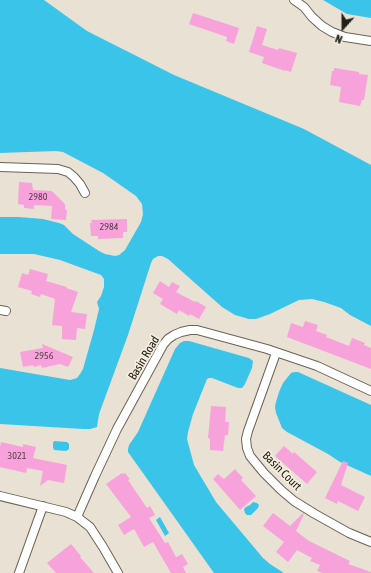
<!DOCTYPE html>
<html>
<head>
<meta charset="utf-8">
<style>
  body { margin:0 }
  #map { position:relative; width:371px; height:573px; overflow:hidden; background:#e9e1d3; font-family:"Asap Condensed",sans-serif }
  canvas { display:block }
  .north { position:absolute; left:323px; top:8px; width:40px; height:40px; -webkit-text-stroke:3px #f6eee0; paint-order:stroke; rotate:201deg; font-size:11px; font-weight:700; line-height:16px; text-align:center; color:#22201a }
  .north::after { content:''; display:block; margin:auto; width:14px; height:18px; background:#22201a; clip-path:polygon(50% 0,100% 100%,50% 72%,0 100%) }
</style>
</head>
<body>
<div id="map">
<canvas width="371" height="573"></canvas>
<div class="north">N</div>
</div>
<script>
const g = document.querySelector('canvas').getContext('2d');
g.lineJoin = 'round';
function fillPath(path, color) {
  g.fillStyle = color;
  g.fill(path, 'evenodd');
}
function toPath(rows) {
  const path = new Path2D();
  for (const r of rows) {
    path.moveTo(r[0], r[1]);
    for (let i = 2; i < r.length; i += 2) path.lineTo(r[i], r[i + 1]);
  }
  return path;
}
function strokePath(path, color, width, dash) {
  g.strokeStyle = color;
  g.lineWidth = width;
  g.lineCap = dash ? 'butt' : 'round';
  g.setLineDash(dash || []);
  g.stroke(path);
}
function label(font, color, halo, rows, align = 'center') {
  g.font = font + ' "Asap Condensed",sans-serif';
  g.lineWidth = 3.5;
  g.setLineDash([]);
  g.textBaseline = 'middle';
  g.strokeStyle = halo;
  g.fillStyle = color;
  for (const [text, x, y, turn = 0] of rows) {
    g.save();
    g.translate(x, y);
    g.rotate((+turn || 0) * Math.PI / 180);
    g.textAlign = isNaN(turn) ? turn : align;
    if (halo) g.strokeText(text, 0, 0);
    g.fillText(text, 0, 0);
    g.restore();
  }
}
const water = toPath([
  [0,0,44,0,87,31,174,75,304,129,371,165,371,326,350,315,341,308,324,302,312,299,299,300,270,314,256,319,249,319,235,315,222,307,168,259,162,256,158,256,153,259,151,263,128,335,99,414,97,427,90,429,83,429,0,424,0,368,70,380,77,378,80,374,83,369,94,330,99,309,97,302,101,296,104,287,104,279,101,275,60,260,34,254,0,254,0,217,19,217,43,219,59,223,64,225,73,234,99,251,105,254,115,256,119,255,125,250,141,222,143,214,142,204,136,196,103,173,63,152,56,151,0,153],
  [323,0,371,0,371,18,347,14],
  [184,341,189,341,249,358,253,361,252,368,245,384,242,388,238,388,212,378,209,378,207,379,193,414,188,432,187,439,194,465,216,502,263,558,270,564,284,573,214,573,128,452,128,449,129,445,138,432,175,349,180,343],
  [294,372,298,372,371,405,371,476,340,462,328,454,287,432,282,428,276,413,275,407,276,402,279,392,283,383,291,373],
  [54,441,67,442,69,444,69,449,66,451,54,450,53,447,53,443],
  [253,502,257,503,259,505,258,508,251,515,247,515,245,513,244,509,246,507,250,505],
  [160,517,169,533,165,536,156,520]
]);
const building = toPath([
  [193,13,239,28,234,44,226,41,227,37,189,24],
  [257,26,267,29,262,45,278,50,279,48,297,53,291,72,285,70,285,71,262,63,264,57,249,52],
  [334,68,359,72,359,74,368,75,364,100,362,100,360,106,339,102,341,87,330,85,332,71,334,71],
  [19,182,32,183,33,190,52,191,65,204,65,209,67,210,66,220,51,219,52,206,34,205,34,209,24,208,24,205,18,204],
  [127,219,127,232,123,232,123,238,98,239,98,236,91,236,90,223,92,223,91,220],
  [30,269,48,274,46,281,67,287,66,288,78,292,71,312,87,314,85,329,77,328,76,340,62,339,62,326,52,325,55,299,41,294,40,297,31,294,32,291,18,287,22,273,28,275],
  [160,281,169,287,172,282,180,286,176,292,195,302,196,301,206,307,199,319,190,314,189,316,179,310,177,314,160,304,163,299,153,293],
  [305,321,318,325,316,331,327,335,326,337,349,346,352,338,365,343,364,345,371,348,371,369,287,337,291,323,303,327],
  [42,344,73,357,68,367,60,364,42,368,41,365,34,367,33,365,23,367,20,352,43,348],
  [211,406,226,407,225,422,229,422,228,435,225,435,223,451,210,450,210,439,208,438],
  [1,442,23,447,23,444,36,447,33,458,67,465,64,483,48,480,40,486,43,471,27,468,26,473,0,467,0,447],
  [284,446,293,454,294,452,317,472,307,484,275,456],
  [343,461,348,463,341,485,365,497,358,511,338,501,337,504,325,498],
  [235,469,243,478,241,480,256,496,240,510,213,479,218,474,224,479],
  [122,473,123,474,125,473,130,479,128,480,147,508,150,506,155,515,149,518,165,543,168,542,176,557,182,554,188,564,183,567,186,573,171,573,153,542,144,547,134,529,124,535,118,525,131,517,106,484],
  [273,513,290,526,303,513,304,514,296,531,309,541,350,561,348,564,371,572,371,573,323,573,317,571,320,565,310,561,312,558,297,550,288,562,276,552,284,542,263,526],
  [71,544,81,556,80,557,94,573,56,573,47,563]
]);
const street = toPath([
  [294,0,304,7,312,17,322,26,332,32,345,37,371,41],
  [0,167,58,169,68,172,74,177,80,184,85,193],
  [0,310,6,311],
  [276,353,248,431,246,439,247,448,250,456,264,473,281,490,294,501,315,514,349,533,371,542],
  [0,496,66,512,77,517,90,527,103,547,118,573],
  [77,517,95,476,117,429,163,345,168,339,174,335,181,332,190,330,197,330,267,349,317,366,371,391],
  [19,573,43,506]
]);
const numberNames = [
  ["2980",38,197],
  ["2984",109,227],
  ["2956",44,356],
  ["3021",17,456]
];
const streetNames = [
  ["Basin Road",144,358,-59],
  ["Basin Court",282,471,45]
];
fillPath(water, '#3bc4e9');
fillPath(building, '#f8a2dc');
strokePath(street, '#6a6357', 10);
strokePath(street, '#fff', 8);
label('10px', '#58404a', null, numberNames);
label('12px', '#22201a', '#f6eee0', streetNames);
</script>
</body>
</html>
